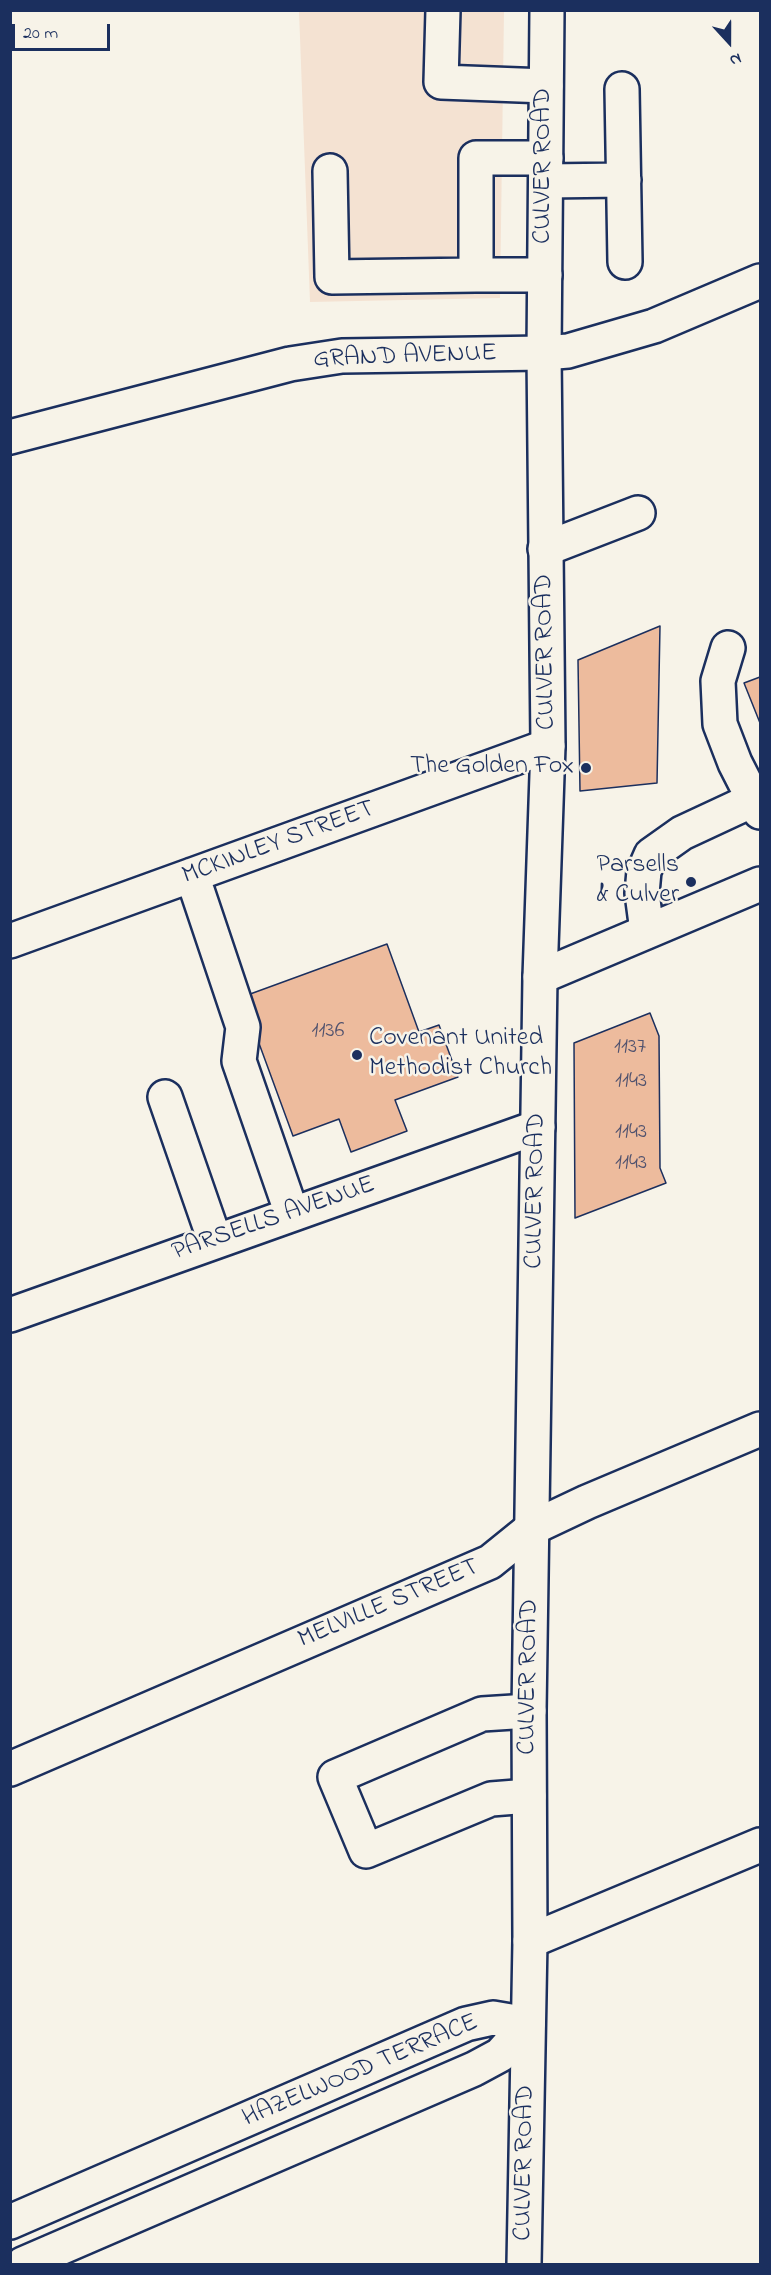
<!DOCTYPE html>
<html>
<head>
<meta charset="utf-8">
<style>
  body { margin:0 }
  #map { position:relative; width:771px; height:2275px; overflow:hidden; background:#f7f3e8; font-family:"Indie Flower",sans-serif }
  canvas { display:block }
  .frame { position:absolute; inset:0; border:12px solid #1b2f5e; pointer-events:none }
  .north { position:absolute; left:699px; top:12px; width:60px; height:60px; -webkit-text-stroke:4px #f7f3e8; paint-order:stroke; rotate:159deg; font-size:16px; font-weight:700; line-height:24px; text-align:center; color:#1b2f5e }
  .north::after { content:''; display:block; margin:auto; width:21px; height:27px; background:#1b2f5e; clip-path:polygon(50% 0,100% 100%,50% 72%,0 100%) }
  .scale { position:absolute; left:12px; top:24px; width:98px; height:27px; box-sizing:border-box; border:3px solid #1b2f5e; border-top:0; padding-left:8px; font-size:18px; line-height:21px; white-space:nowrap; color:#1b2f5e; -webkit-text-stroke:4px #f7f3e8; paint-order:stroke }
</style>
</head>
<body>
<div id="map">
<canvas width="771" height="2275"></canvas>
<div class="frame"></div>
<div class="north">N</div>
<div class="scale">20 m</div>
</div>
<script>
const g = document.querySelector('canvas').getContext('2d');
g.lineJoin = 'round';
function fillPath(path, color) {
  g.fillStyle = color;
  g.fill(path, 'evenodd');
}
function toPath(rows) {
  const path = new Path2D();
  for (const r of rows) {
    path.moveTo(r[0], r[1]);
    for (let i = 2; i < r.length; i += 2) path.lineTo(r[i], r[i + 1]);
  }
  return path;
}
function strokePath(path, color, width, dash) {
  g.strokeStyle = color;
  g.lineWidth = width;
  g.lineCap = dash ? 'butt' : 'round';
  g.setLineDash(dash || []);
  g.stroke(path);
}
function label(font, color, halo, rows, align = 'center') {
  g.font = font + ' "Indie Flower",sans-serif';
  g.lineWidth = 5;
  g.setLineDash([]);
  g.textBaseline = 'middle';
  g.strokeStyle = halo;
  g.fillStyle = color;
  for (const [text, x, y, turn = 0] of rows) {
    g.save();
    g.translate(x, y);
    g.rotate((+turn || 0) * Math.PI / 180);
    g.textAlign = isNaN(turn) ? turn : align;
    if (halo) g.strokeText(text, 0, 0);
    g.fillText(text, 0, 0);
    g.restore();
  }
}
const built = toPath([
  [299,11,504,11,500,298,310,302]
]);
const building = toPath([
  [660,626,657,783,580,791,578,660,660,626],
  [760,677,760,723,744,683,760,677],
  [387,944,419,1032,439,1025,458,1077,395,1100,407,1131,351,1152,339,1119,293,1136,242,997,387,944],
  [650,1013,659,1036,660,1168,666,1183,575,1218,574,1043,650,1013]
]);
const minor = toPath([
  [443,10,441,82,546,86],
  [622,89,625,262],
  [330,171,332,277,476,275],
  [546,181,624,180],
  [545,275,476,275,476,158,546,158],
  [10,437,290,364,342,356,544,353,568,351,654,326,760,281],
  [545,549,638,513],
  [728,648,718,681,720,724,735,763,760,812],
  [192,875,243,1027,239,1061,292,1214],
  [647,931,642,893,644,871,651,855,682,833,755,799],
  [10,941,548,746],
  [540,977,760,884],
  [165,1097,215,1241],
  [10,1315,538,1127],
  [529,1711,482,1714,335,1777,366,1851,491,1799,529,1796],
  [10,1769,490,1562,532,1528,587,1502,760,1429],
  [530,1941,760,1845],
  [10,2222,466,2024,493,2018,528,2024],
  [23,2264,474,2069,500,2055,528,2024]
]);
const major = toPath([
  [524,2264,530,1941,529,1711,540,977,548,746,544,353,547,10]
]);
const markers = [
  [586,768,6,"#1b2f5e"],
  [691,882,6,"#1b2f5e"],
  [357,1055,6,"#1b2f5e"]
];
const numberNames = [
  ["1136",328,1032],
  ["1137",630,1048],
  ["1143",631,1082],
  ["1143",631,1133],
  ["1143",631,1164]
];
const streetNames = [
  ["CULVER ROAD",545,166,-90],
  ["GRAND AVENUE",405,358,-2],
  ["CULVER ROAD",547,652,-91],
  ["MCKINLEY STREET",279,844,-20],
  ["CULVER ROAD",537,1191,-89],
  ["PARSELLS AVENUE",274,1220,-19],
  ["MELVILLE STREET",389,1605,-23],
  ["CULVER ROAD",530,1677,-89],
  ["HAZELWOOD TERRACE",361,2072,-23],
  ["CULVER ROAD",526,2163,-89]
];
const poiNames = [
  ["The Golden Fox",574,768],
  ["Parsells",679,867],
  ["& Culver",679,897],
  ["Covenant United",369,1040,"left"],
  ["Methodist Church",369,1070,"left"]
];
fillPath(built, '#f4e2d2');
fillPath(building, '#edbb9d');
strokePath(building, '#1b2f5e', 1.5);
strokePath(minor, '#1b2f5e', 38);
strokePath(major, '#1b2f5e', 38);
strokePath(minor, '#f7f3e8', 33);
strokePath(major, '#f7f3e8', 33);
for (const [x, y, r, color] of markers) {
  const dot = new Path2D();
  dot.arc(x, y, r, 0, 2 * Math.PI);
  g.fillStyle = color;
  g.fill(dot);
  strokePath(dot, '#f7f3e8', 2);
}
label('22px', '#50526e', null, numberNames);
label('26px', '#1b2f5e', '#f7f3e8', streetNames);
label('26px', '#1b2f5e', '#f7f3e8', poiNames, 'right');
</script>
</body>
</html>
